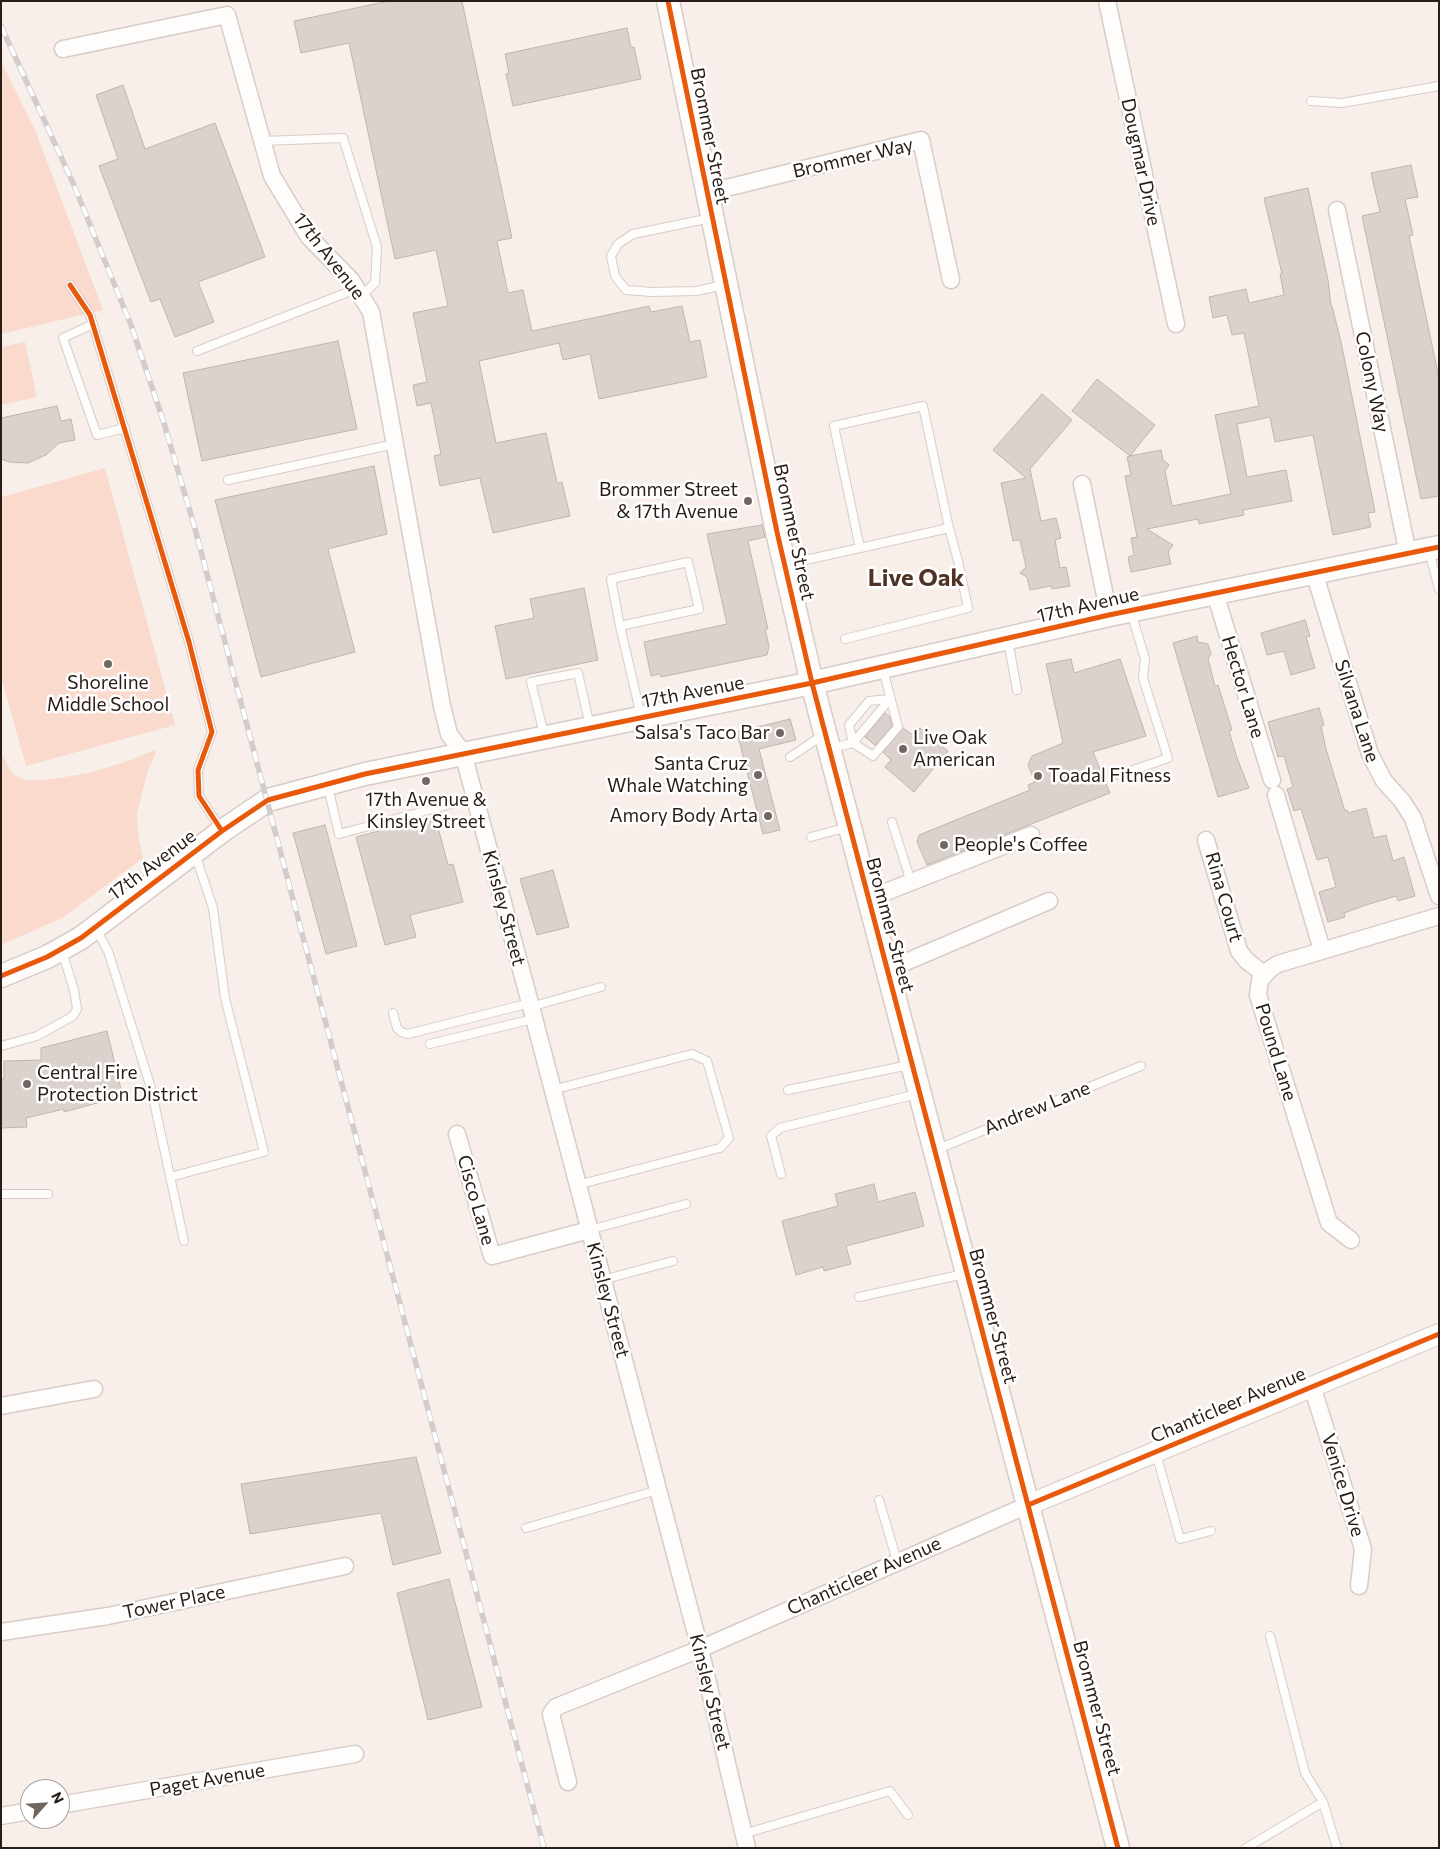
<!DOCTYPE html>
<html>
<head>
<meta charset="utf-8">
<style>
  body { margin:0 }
  #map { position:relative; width:1440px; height:1849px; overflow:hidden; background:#f8efeb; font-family:Commissioner,sans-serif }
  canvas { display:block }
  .frame { position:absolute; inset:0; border:2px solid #2a1c16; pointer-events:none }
  .north { position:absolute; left:20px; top:1779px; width:50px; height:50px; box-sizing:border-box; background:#fff; border:1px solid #aaa4a2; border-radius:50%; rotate:64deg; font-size:14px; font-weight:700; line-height:20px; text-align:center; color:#2a1c16 }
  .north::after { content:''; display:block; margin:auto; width:18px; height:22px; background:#726661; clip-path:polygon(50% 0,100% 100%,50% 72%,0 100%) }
</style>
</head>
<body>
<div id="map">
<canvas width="1440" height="1849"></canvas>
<div class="frame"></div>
<div class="north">N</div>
</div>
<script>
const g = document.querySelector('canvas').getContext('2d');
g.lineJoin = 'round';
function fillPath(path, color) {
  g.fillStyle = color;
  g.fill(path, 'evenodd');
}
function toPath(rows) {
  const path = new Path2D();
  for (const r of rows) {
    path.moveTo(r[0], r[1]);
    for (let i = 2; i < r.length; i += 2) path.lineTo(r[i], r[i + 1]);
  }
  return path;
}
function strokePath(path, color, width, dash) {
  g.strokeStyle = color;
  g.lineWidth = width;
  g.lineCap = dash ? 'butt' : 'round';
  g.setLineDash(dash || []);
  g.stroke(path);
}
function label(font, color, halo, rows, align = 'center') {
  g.font = font + ' Commissioner,sans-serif';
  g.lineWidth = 5;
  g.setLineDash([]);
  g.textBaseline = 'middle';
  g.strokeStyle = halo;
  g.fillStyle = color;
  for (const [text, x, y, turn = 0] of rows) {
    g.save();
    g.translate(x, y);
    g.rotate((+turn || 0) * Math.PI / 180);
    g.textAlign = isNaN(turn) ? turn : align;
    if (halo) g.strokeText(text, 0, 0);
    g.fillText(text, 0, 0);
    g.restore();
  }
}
const green = toPath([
  [1,61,35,130,103,310,1,334],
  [25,342,37,397,1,405,1,347],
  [105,468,175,725,26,766,1,677,1,497],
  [155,750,156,753,148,770,137,813,138,835,143,858,62,918,1,945,1,753,13,774,25,780,46,780,89,773,131,760]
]);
const building = toPath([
  [389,1,462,1,512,238,497,241,508,293,523,290,532,331,649,306,651,312,682,306,690,342,700,340,707,377,599,399,590,354,563,360,559,343,479,361,496,443,546,433,557,483,562,482,570,516,493,533,480,478,440,486,434,456,441,454,431,403,417,406,413,385,427,382,413,313,448,306,436,250,395,259,349,43,301,53,294,21,389,1],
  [627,28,631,48,634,47,641,79,513,106,506,74,509,73,505,54,627,28],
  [123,85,145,149,215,123,265,257,198,282,214,322,175,337,160,299,151,302,99,166,118,159,96,95,123,85],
  [1411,165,1418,197,1405,199,1413,235,1409,236,1439,378,1439,496,1421,499,1362,216,1380,212,1371,173,1411,165],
  [1308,188,1328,280,1331,306,1332,306,1341,342,1375,512,1368,513,1371,527,1333,535,1313,435,1275,442,1270,417,1237,424,1247,477,1286,470,1292,501,1243,510,1244,515,1199,524,1198,519,1147,529,1173,545,1168,552,1171,564,1131,572,1128,557,1134,555,1131,538,1137,537,1125,476,1131,475,1127,457,1130,456,1072,411,1097,379,1155,425,1130,456,1161,450,1163,460,1169,465,1165,471,1172,506,1231,494,1215,415,1259,406,1244,333,1232,335,1227,315,1213,318,1209,297,1246,289,1249,303,1284,295,1280,274,1282,274,1264,198,1308,188],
  [338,341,357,429,202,461,183,373,338,341],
  [1042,394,1072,420,1030,469,1041,521,1056,518,1061,538,1055,540,1060,568,1066,567,1070,586,1052,589,1051,586,1030,590,1027,577,1020,573,1026,567,1020,540,1013,541,1001,483,1026,478,993,450,1042,394],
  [57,406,61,421,71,419,75,440,59,443,46,455,28,463,9,462,1,459,1,418,57,406],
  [374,466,387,534,328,549,355,652,261,677,215,500,374,466],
  [762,525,765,537,748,541,768,629,765,629,769,646,767,655,661,677,660,674,651,676,644,642,727,624,707,534,762,525],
  [584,588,598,660,506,679,495,626,534,618,530,599,584,588],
  [1305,620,1310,636,1306,637,1315,668,1291,675,1284,651,1267,655,1261,633,1305,620],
  [1197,636,1198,642,1208,644,1211,654,1208,659,1215,686,1218,685,1232,730,1229,731,1237,758,1249,788,1218,797,1173,643,1197,636],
  [1071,659,1074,673,1120,659,1146,736,1093,752,1110,793,927,865,917,842,919,835,1030,790,1028,785,1035,782,1028,765,1032,756,1063,743,1046,664,1071,659],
  [1319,708,1324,725,1321,726,1326,749,1345,811,1347,810,1348,813,1366,808,1374,838,1386,835,1393,861,1404,857,1415,896,1398,901,1396,896,1366,905,1344,913,1345,917,1328,922,1319,892,1336,887,1328,857,1317,860,1301,809,1294,811,1287,789,1293,787,1284,756,1278,757,1268,722,1319,708],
  [885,713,890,717,892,726,875,745,865,737,885,713],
  [790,719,796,740,759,749,780,830,763,834,737,732,790,719],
  [903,728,913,735,920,728,948,751,914,792,885,767,891,760,883,752,903,728],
  [435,816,448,865,453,864,463,902,410,915,416,937,385,945,356,837,435,816],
  [325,825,357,946,326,954,293,833,325,825],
  [553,870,569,927,537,935,520,879,553,870],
  [107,1031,121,1089,117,1091,119,1097,64,1112,64,1109,26,1118,27,1127,1,1128,1,1079,4,1079,4,1061,41,1060,41,1048,107,1031],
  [874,1184,878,1202,915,1192,924,1226,846,1246,851,1264,824,1271,823,1267,796,1275,782,1221,838,1206,835,1194,874,1184],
  [416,1457,441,1553,393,1565,381,1513,250,1534,241,1484,416,1457],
  [449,1579,482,1707,428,1720,397,1593,449,1579]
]);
const service = toPath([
  [1311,101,1342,103,1439,86],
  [262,141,343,138,377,247,375,283,361,296],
  [711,218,633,234,618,244,611,256,615,276,626,290,652,292,696,291,724,285],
  [70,285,90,315,189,642,212,732,198,770,199,796,221,829],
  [93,324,63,338,97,435,125,428],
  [197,351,356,289],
  [228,480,395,444],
  [1429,551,1439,589],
  [787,564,860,548,949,528,923,406,834,426,860,548],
  [620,626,699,609,688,562,611,579,620,626,641,716],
  [845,639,968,608,958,561,949,528],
  [1008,640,1017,690],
  [544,734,531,682,578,673,590,726],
  [853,743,849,725,869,701,890,699],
  [853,743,890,699],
  [832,748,853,743,873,756,898,727,883,669],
  [790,757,823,735],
  [1119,775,1168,758,1143,678,1145,659,1131,612],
  [328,787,339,834,474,798],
  [892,822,911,882],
  [811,837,848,827],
  [96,929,108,951,151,1088,184,1241],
  [530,1007,601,987],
  [393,1013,397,1028,401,1032,408,1034,530,1003],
  [430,1044,533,1019],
  [1,1046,37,1036,73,1016,77,1009,74,990,62,951],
  [552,1090,692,1054,707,1061,729,1138,720,1148,577,1185],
  [788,1090,909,1065],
  [938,1149,1141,1066],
  [781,1174,771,1136,780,1128,917,1094],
  [170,1177,264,1152,225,998,213,908,195,854],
  [1,1194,48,1194],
  [589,1230,686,1204],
  [602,1280,673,1261],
  [859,1297,964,1274],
  [1156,1453,1180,1539,1211,1531],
  [879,1500,897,1561],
  [526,1528,658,1490],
  [1323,1802,1337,1848],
  [743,1834,890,1791,908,1815],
  [1246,1848,1323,1802,1305,1773,1270,1636]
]);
const minor = toPath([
  [1107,1,1176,324],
  [63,49,227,15,272,176,309,237,351,280,371,312,442,706,449,734,463,753,530,1003,700,1649,747,1848],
  [706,193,921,140,951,280],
  [1337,210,1408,554],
  [1082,484,1109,615],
  [1314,572,1370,754,1384,781,1402,801,1413,818,1439,896],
  [1215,593,1272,780],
  [1276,795,1322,950],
  [1206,840,1239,951,1247,961,1264,974],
  [868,899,1031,835],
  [887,970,1049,901],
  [457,1134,492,1256,589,1230],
  [1351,1240,1329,1223,1258,995,1260,980,1270,969,1278,964,1439,916],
  [1312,1386,1363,1549,1359,1586],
  [1,1406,94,1389],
  [1,1632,108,1616,345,1566],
  [568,1782,551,1714,556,1707,700,1649,1028,1505],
  [60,1805,355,1754],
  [1,1816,30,1811]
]);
const tertiary = toPath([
  [1028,1505,1439,1334]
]);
const secondary = toPath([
  [668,1,777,532,812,683,1118,1848],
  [1,976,47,957,81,938,222,831,268,800,365,774,812,683,1109,615,1439,547]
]);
const rail = toPath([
  [1,26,73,183,131,325,163,420,194,525,544,1848]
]);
const cycleway = toPath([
  [668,1,777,532,812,683,1118,1848],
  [70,285,90,315,189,642,212,732,198,770,199,796,222,831],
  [1,976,47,957,81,938,222,831,268,800,365,774,812,683,1109,615,1439,547],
  [1028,1505,1439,1334]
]);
const markers = [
  [748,501,5,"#726661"],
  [108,664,5,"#726661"],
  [780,733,5,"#726661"],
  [903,749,5,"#726661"],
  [758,775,5,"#726661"],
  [1038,776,5,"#726661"],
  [426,781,5,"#726661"],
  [768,816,5,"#726661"],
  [944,845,5,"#726661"],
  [27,1084,5,"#726661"]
];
const streetNames = [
  ["Brommer Street",710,136,79],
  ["Brommer Way",853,158,-13],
  ["Dougmar Drive",1141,162,78],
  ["17th Avenue",329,256,52],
  ["Colony Way",1372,382,78],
  ["Brommer Street",794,532,78],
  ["17th Avenue",1088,605,-13],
  ["Hector Lane",1243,687,73],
  ["17th Avenue",693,692,-11],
  ["Silvana Lane",1357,711,72],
  ["17th Avenue",152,865,-37],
  ["Rina Court",1224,897,74],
  ["Kinsley Street",504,908,75],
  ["Brommer Street",890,925,75],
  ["Pound Lane",1276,1052,73],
  ["Andrew Lane",1037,1108,-22],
  ["Cisco Lane",476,1200,74],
  ["Kinsley Street",608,1300,75],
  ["Brommer Street",993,1316,75],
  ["Chanticleer Avenue",1228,1405,-23],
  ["Venice Drive",1343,1485,73],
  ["Chanticleer Avenue",864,1576,-24],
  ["Tower Place",174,1602,-12],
  ["Kinsley Street",710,1692,76],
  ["Brommer Street",1097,1708,75],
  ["Paget Avenue",207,1780,-10]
];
const poiNames = [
  ["Brommer Street",738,490],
  ["& 17th Avenue",738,512],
  ["Shoreline",108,683,"center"],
  ["Middle School",108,705,"center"],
  ["Salsa's Taco Bar",770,733],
  ["Live Oak",913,738,"left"],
  ["American",913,760,"left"],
  ["Santa Cruz",748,764],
  ["Whale Watching",748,786],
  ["Toadal Fitness",1048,776,"left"],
  ["17th Avenue &",426,800,"center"],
  ["Kinsley Street",426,822,"center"],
  ["Amory Body Arta",758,816],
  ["People's Coffee",954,845,"left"],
  ["Central Fire",37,1073,"left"],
  ["Protection District",37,1095,"left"]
];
const districtNames = [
  ["Live Oak",916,578]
];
fillPath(green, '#f9dacc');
fillPath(building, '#dcd2cd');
strokePath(building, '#bfb5b0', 1);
strokePath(service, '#d7ccc7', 10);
strokePath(minor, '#d7ccc7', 19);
strokePath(tertiary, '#d7ccc7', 22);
strokePath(secondary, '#d7ccc7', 25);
strokePath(service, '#fefdfc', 8);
strokePath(minor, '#fefdfc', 16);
strokePath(tertiary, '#fefdfc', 20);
strokePath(secondary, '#fefdfc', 22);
strokePath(rail, '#d0cdcc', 5.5);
strokePath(rail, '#fff', 4, [11]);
strokePath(cycleway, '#e8590c', 5);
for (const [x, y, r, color] of markers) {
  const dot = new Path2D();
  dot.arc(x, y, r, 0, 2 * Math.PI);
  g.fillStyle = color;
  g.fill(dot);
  strokePath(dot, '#fff', 2);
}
label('19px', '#2a1c16', '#fff', streetNames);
label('19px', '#2a1c16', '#fff', poiNames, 'right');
label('bold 24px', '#503324', '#fff', districtNames);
</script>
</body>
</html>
